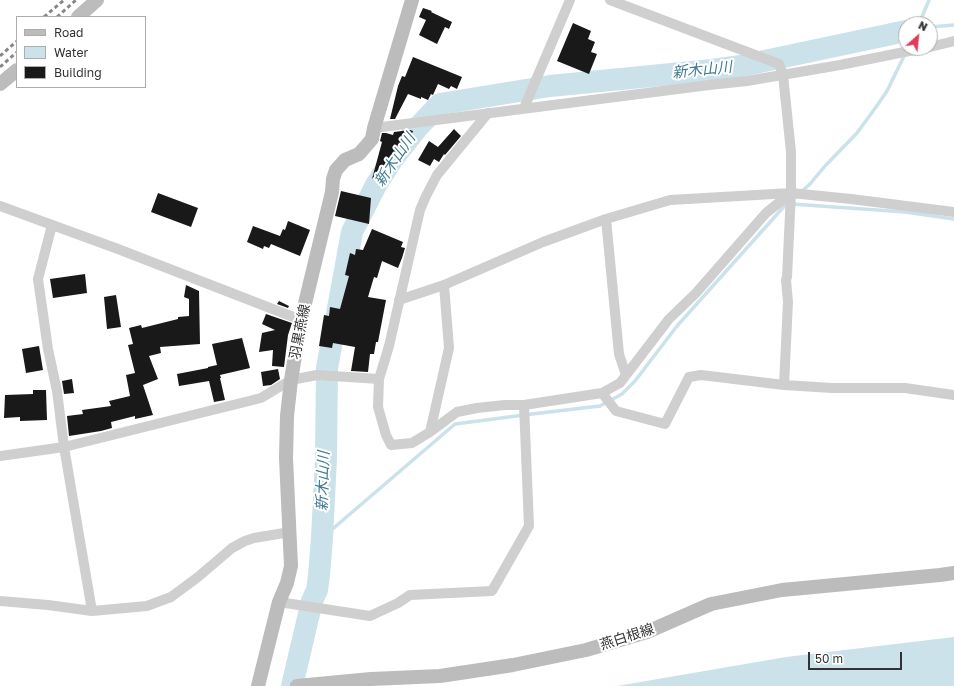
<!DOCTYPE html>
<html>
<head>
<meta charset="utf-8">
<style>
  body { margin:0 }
  #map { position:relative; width:954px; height:686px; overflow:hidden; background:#fff; font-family:"Golos Text",sans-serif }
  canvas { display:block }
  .legend { position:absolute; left:16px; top:16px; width:130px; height:72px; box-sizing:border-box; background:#fff; border:1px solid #adadad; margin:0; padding:5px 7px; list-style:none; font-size:12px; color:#323232 }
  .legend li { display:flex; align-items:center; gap:8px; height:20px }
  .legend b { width:20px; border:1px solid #adadad }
  .north { position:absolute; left:898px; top:16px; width:40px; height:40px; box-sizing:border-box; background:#fff; border:1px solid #adadad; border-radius:50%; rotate:27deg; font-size:11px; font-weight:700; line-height:16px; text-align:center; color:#323232 }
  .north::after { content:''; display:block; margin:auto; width:14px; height:18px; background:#e13b58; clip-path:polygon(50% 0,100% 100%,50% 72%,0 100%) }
  .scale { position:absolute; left:808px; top:652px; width:94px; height:18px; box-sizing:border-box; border:2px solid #323232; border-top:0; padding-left:5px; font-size:12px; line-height:14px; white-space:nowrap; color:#323232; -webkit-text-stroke:3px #fff; paint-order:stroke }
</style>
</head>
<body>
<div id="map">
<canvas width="954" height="686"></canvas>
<ul class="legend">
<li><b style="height:5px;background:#bcbcbc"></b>Road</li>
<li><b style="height:11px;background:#cbe2ea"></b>Water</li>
<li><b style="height:11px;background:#191919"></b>Building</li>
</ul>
<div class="north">N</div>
<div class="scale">50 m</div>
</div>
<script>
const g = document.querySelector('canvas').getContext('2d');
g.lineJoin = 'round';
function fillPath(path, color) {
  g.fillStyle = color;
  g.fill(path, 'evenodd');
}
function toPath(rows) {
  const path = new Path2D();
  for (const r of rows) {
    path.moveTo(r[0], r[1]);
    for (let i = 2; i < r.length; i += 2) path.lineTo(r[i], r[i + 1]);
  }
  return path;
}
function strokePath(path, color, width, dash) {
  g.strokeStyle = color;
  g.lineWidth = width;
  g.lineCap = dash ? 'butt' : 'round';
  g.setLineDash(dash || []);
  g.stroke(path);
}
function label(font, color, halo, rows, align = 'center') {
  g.font = font + ' "Golos Text","Noto Sans JP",sans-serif';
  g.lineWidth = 4;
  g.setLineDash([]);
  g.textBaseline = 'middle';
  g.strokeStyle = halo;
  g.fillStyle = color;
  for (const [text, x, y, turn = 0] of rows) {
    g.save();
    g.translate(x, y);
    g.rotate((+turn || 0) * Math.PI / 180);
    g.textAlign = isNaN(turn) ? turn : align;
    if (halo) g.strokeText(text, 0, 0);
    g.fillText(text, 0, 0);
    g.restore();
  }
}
const water = toPath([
  [954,637,954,686,617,686,786,657]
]);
const stream = toPath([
  [919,24,929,0],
  [930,27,954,25],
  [801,192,810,184,825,166,857,133,876,107,887,91,905,54],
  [792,204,905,212,954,219],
  [322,538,455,424,532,414,600,406,622,394,635,381,677,326,788,202]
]);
const river = toPath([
  [292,686,312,601,317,590,319,575,322,538,326,458,327,368,352,232,376,185,392,160,418,127,440,104,550,86,712,70,741,66,906,31]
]);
const building = toPath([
  [423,8,432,11,431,12,452,22,449,29,445,27,437,44,419,35,426,20,419,17],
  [573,23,591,31,588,39,595,42,591,52,597,54,589,74,557,61],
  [413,57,462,77,457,89,451,86,449,89,438,84,433,95,431,94,428,100,421,97,421,99,408,94,395,119,390,119,398,86,402,76,405,77],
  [454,129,461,136,445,155,444,154,439,162,434,159,430,166,418,160,429,141,438,147],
  [410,130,413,131,405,152,399,150,372,179,382,142,380,141,382,133,386,133,393,135,394,132],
  [341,191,371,198,369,224,335,216],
  [158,193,198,208,191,227,151,212],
  [288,221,310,230,300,256,271,244,269,248,264,246,263,249,247,242,253,226,280,236,283,229,285,230],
  [372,229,403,242,401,247,405,248,402,258,398,268,382,261,377,278,374,277,368,297,386,300,378,342,376,342,374,354,370,354,368,372,351,371,355,347,333,343,332,348,319,346,324,315,329,316,330,307,340,309,349,276,345,275,350,253,355,255,356,249,363,250],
  [85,274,87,293,53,298,50,279],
  [186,285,199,291,200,344,160,347,161,353,149,356,158,379,143,385,153,415,135,419,135,416,111,422,112,428,101,431,69,436,67,416,83,414,82,410,111,406,109,401,130,396,126,375,135,373,128,345,133,344,129,328,141,325,142,328,178,319,178,317,189,316,189,299,184,297],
  [116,295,121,327,107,329,104,297],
  [279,301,289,306,288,308,277,304],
  [266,314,292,323,288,335,284,367,272,366,273,350,259,352,262,333,275,330,262,324],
  [242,338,250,368,220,375,221,378,220,378,225,400,214,402,209,381,179,386,177,374,208,368,208,367,217,365,212,344],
  [39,346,43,370,26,373,22,349],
  [278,369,280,379,271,385,263,386,261,372],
  [72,379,74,393,64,394,62,381],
  [33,390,46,390,47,420,20,421,20,417,4,418,5,395,33,394]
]);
const street = toPath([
  [610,0,779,64,783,75,791,152,791,193,787,277,786,280,788,302,784,385],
  [930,47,954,41],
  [524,108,570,0],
  [488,113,437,175,426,196,420,210,389,346,379,379,378,407,386,435,391,445,412,443,430,432,457,412,477,408,505,405,524,405,602,393,620,383,669,319,696,293,766,213,791,193],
  [374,128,709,85,747,81,840,65,924,48],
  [0,206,118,249,301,320],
  [606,219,619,354,626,375],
  [52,225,38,279,48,349,57,391,64,447,92,611],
  [399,300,444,285,543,242,606,219,670,200,791,193,851,199,954,212],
  [602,393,616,411,665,424,689,377,701,375,784,385,832,388,905,388,954,395],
  [430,432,449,348,444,285],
  [0,456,64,447,261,398,291,380,317,375,379,379],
  [0,601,48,605,92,611,147,606,171,597,198,577,232,548,245,541,254,538,290,532],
  [279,602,370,616,398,603,410,595,492,591,529,526,524,405]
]);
const secondary = toPath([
  [78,17,97,0],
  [0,84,17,70],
  [258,686,279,602,287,583,291,566,286,458,287,416,291,380,301,320,332,192,333,179,336,170,345,160,359,154,372,139,374,128,412,0],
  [297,686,371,679,440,676,513,665,586,650,647,632,711,604,782,590,940,575,954,573]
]);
const rail = toPath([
  [44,17,64,0],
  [57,17,76,0],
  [0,56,17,41],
  [0,67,17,52]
]);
const streetNames = [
  ["羽黒燕線",300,332,-79],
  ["燕白根線",627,637,-18]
];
const waterNames = [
  ["新木山川",702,70,-6],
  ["新木山川",395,160,-56],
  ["新木山川",323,481,-88]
];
fillPath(water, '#cbe2ea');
strokePath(stream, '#cbe2ea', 3.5);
strokePath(river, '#cbe2ea', 22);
fillPath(building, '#191919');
strokePath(street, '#cfcfcf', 10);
strokePath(secondary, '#bcbcbc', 14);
strokePath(rail, '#878787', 3, [4, 3]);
label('14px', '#323232', '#fff', streetNames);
label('italic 15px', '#407b93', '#fff', waterNames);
</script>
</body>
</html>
